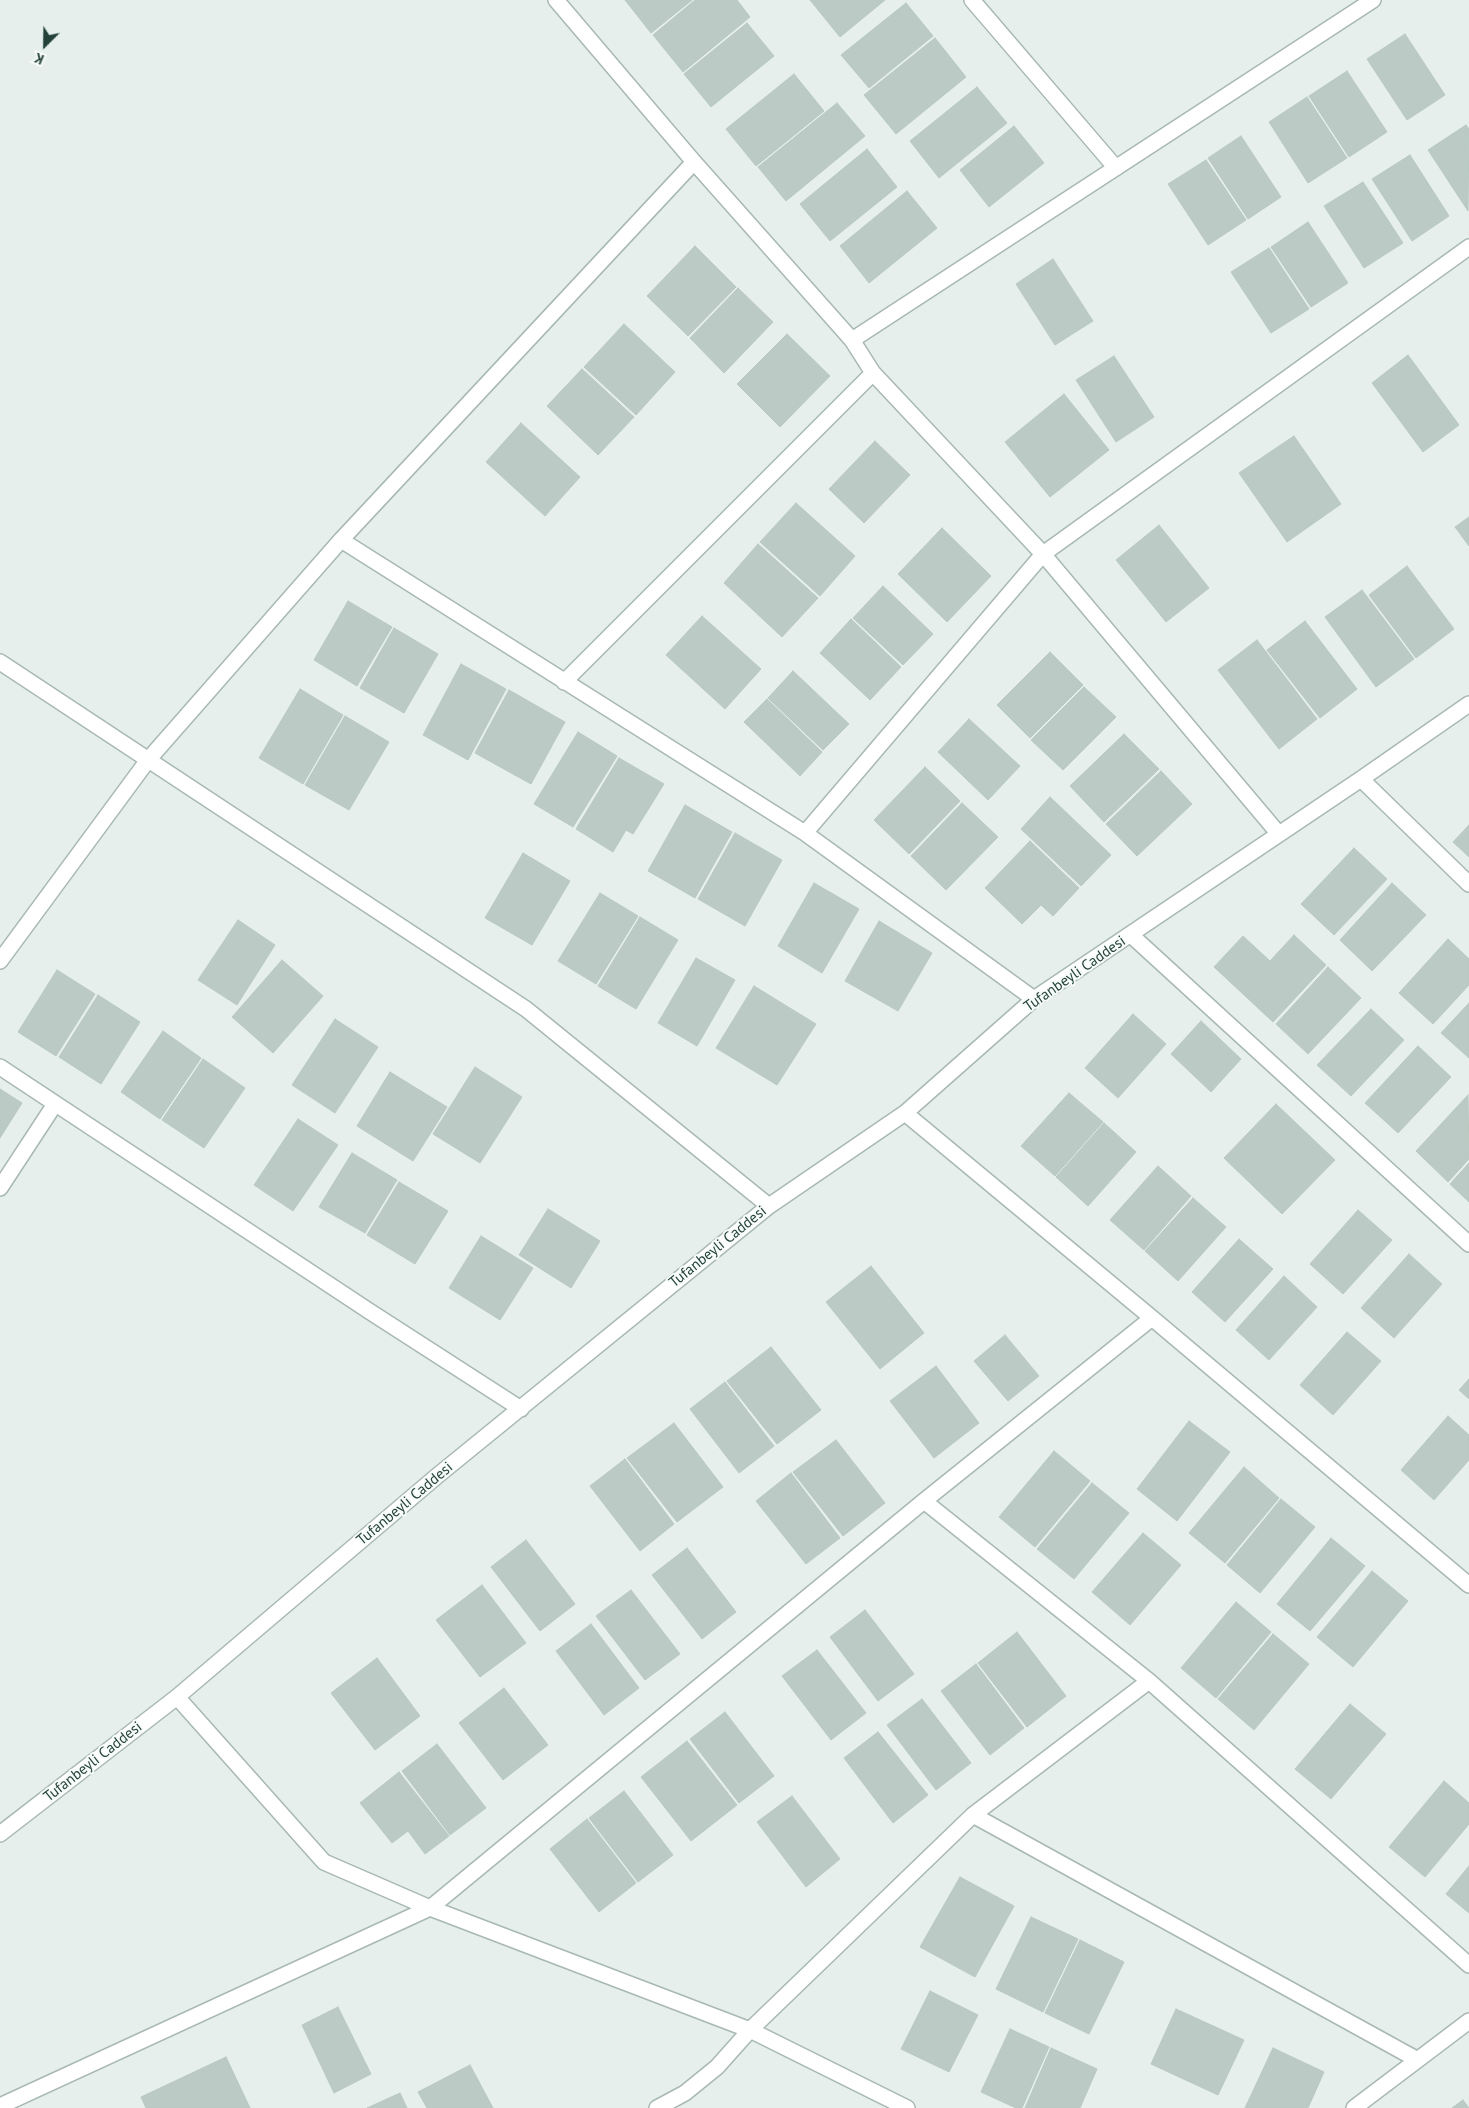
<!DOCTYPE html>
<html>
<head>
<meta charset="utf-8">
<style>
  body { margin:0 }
  #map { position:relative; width:1469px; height:2108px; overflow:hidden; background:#e6efeb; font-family:"PT Sans",sans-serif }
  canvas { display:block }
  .north { position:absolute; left:20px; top:20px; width:50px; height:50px; -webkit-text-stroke:4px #f7fbf9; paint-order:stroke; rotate:203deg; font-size:14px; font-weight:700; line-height:20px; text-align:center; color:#24423a }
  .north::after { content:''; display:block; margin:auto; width:18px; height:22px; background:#24423a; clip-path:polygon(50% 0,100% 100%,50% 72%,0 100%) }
</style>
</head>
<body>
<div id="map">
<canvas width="1469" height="2108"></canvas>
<div class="north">K</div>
</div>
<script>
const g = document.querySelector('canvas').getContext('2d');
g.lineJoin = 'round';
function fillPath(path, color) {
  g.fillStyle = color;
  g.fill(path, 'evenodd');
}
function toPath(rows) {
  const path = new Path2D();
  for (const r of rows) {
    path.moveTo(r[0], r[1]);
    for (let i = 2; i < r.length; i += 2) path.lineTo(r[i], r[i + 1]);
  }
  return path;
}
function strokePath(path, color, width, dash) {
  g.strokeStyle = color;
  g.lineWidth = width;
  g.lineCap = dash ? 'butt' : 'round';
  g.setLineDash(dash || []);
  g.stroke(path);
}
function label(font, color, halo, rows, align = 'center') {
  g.font = font + ' "PT Sans",sans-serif';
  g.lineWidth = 4;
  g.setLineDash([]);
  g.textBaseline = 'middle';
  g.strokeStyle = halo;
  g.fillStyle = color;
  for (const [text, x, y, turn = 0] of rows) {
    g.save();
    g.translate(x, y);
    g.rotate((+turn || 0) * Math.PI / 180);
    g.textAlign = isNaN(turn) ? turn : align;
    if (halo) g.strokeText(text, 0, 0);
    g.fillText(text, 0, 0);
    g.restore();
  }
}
const building = toPath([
  [625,0,692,0,651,33,625,0],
  [695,0,737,0,750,17,683,72,653,35,695,0],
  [810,0,885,0,840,37,810,0],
  [906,3,933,36,869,88,841,55,906,3],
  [747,23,774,56,711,107,684,74,747,23],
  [1405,34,1445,95,1407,120,1367,59,1405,34],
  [935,38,966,77,896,134,864,95,935,38],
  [1347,71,1387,132,1349,157,1309,96,1347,71],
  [794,74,824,111,756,166,726,129,794,74],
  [977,87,1007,123,939,178,910,141,977,87],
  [1307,97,1347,158,1308,183,1269,122,1307,97],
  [837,103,865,136,786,201,758,167,837,103],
  [1466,125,1469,129,1468,211,1428,150,1466,125],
  [1014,126,1044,163,989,207,960,170,1014,126],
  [1241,136,1281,197,1248,219,1208,158,1241,136],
  [867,149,897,187,830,241,800,204,867,149],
  [1410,155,1449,216,1412,241,1372,179,1410,155],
  [1206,160,1246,220,1208,245,1168,184,1206,160],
  [1363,182,1403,243,1364,268,1324,206,1363,182],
  [907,191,937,228,869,283,840,246,907,191],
  [1308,222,1348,283,1311,307,1271,247,1308,222],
  [695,246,736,287,688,336,647,296,695,246],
  [1269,248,1309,309,1271,333,1231,272,1269,248],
  [1053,259,1093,321,1055,345,1016,284,1053,259],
  [738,288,773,322,724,373,690,338,738,288],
  [624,324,675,372,636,415,584,367,624,324],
  [787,334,830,376,780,427,737,384,787,334],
  [1408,355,1459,425,1423,452,1372,383,1408,355],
  [1114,356,1154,417,1116,442,1076,380,1114,356],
  [582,369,634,417,598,455,547,406,582,369],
  [1064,394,1109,450,1050,497,1005,442,1064,394],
  [521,423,580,477,545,516,486,462,521,423],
  [1294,436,1341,504,1287,542,1239,473,1294,436],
  [875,441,910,475,864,523,829,489,875,441],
  [796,503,855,556,820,596,760,542,796,503],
  [1469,517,1469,546,1455,527,1469,517],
  [1159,525,1209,588,1166,622,1116,560,1159,525],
  [942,528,991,576,947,622,898,574,942,528],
  [758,544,818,598,782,637,724,583,758,544],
  [1407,566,1454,629,1416,658,1369,595,1407,566],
  [883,586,933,634,903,665,853,618,883,586],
  [1362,590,1414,659,1376,687,1325,617,1362,590],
  [348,601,392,627,357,686,314,660,348,601],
  [702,616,761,669,725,709,666,655,702,616],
  [851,619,901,667,870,700,820,653,851,619],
  [1305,621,1357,689,1320,718,1267,650,1305,621],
  [394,628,438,654,404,713,360,688,394,628],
  [1257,640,1317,719,1279,749,1218,670,1257,640],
  [1050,652,1083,685,1030,738,997,705,1050,652],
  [461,664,506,689,468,760,423,735,461,664],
  [793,671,849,724,823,750,768,698,793,671],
  [1084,687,1116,717,1063,770,1031,740,1084,687],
  [300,689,343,715,303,784,259,758,300,689],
  [509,690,565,722,531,784,475,753,509,690],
  [767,699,822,752,800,776,744,722,767,699],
  [345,716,389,742,349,810,305,785,345,716],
  [969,719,1020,766,988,800,938,752,969,719],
  [578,732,617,756,573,827,534,804,578,732],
  [1124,734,1159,769,1104,822,1070,786,1124,734],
  [619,758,664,784,633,834,626,830,613,852,576,829,619,758],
  [925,767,960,801,909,854,874,820,925,767],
  [1161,771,1192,804,1137,856,1106,824,1161,771],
  [1050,797,1111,855,1081,886,1021,829,1050,797],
  [962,803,998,837,946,890,911,856,962,803],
  [685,805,732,832,695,898,648,871,685,805],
  [1469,825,1469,857,1453,842,1469,825],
  [735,833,782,860,745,926,698,899,735,833],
  [1030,841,1079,888,1053,916,1041,905,1022,924,985,888,1030,841],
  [1354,848,1387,879,1334,935,1301,904,1354,848],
  [523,853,570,881,532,945,485,918,523,853],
  [814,883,859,909,822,973,778,946,814,883],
  [1392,883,1426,915,1372,971,1340,940,1392,883],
  [600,893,638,916,596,984,558,961,600,893],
  [640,917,678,940,636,1009,598,986,640,917],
  [238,920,275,945,237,1005,198,980,238,920],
  [879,921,932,953,898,1011,845,981,879,921],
  [1294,935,1326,965,1273,1022,1214,967,1243,936,1270,961,1294,935],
  [1448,939,1469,959,1469,985,1433,1024,1399,993,1448,939],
  [696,958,735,980,697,1046,658,1023,696,958],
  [282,960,323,996,273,1053,232,1017,282,960],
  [1328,967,1361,998,1308,1054,1276,1024,1328,967],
  [57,970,95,994,56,1056,18,1032,57,970],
  [754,986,816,1024,777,1085,716,1048,754,986],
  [98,995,140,1022,101,1084,59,1057,98,995],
  [1469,1003,1469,1058,1441,1033,1469,1003],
  [1371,1009,1404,1040,1351,1096,1317,1065,1371,1009],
  [1133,1014,1166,1044,1118,1098,1085,1068,1133,1014],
  [335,1019,378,1047,335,1113,292,1085,335,1019],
  [1201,1021,1241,1059,1211,1092,1171,1054,1201,1021],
  [163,1031,201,1058,160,1119,121,1092,163,1031],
  [1418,1046,1451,1077,1398,1133,1365,1103,1418,1046],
  [203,1059,245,1088,204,1148,162,1120,203,1059],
  [475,1067,522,1097,480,1163,433,1134,475,1067],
  [390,1072,447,1107,413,1161,357,1126,390,1072],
  [0,1089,22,1103,0,1138,0,1089],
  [1069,1093,1103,1122,1055,1176,1021,1146,1069,1093],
  [1468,1095,1469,1159,1448,1182,1416,1151,1468,1095],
  [1276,1104,1335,1160,1282,1214,1224,1158,1276,1104],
  [298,1119,338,1145,293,1211,254,1185,298,1119],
  [1104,1123,1136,1152,1088,1206,1056,1177,1104,1123],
  [352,1153,397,1180,365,1233,319,1207,352,1153],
  [1469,1163,1469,1202,1450,1184,1469,1163],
  [1158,1166,1191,1196,1144,1250,1110,1220,1158,1166],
  [399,1182,448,1211,415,1264,367,1235,399,1182],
  [1193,1198,1226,1227,1178,1281,1145,1251,1193,1198],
  [548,1209,600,1241,571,1288,519,1255,548,1209],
  [1358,1210,1392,1240,1343,1294,1310,1264,1358,1210],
  [481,1236,533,1268,500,1320,449,1288,481,1236],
  [1239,1239,1273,1269,1225,1322,1192,1292,1239,1239],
  [1409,1254,1442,1284,1394,1338,1361,1308,1409,1254],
  [871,1266,924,1333,880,1369,826,1302,871,1266],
  [1284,1276,1317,1307,1269,1360,1236,1330,1284,1276],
  [1347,1332,1381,1361,1333,1415,1300,1385,1347,1332],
  [1005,1335,1039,1376,1008,1401,974,1361,1005,1335],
  [771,1347,821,1410,777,1444,727,1381,771,1347],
  [936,1366,979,1423,934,1458,890,1401,936,1366],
  [1469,1379,1469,1399,1459,1390,1469,1379],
  [725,1382,774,1446,739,1473,690,1409,725,1382],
  [1448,1416,1469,1435,1469,1460,1434,1500,1401,1470,1448,1416],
  [1189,1421,1230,1452,1177,1521,1137,1489,1189,1421],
  [674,1423,723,1487,677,1522,627,1458,674,1423],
  [836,1440,885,1503,843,1536,793,1472,836,1440],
  [1054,1451,1090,1481,1035,1547,999,1517,1054,1451],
  [625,1459,674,1524,640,1551,590,1486,625,1459],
  [1244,1467,1279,1498,1225,1563,1189,1533,1244,1467],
  [791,1473,840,1538,806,1564,756,1501,791,1473],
  [1092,1483,1129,1513,1074,1579,1037,1549,1092,1483],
  [1281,1499,1315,1527,1260,1593,1227,1565,1281,1499],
  [1143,1533,1181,1565,1130,1625,1092,1592,1143,1533],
  [1331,1538,1365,1566,1310,1631,1277,1604,1331,1538],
  [526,1540,575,1604,540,1631,491,1567,526,1540],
  [687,1548,736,1612,702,1639,652,1575,687,1548],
  [1372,1571,1408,1601,1353,1667,1317,1637,1372,1571],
  [482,1585,526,1643,480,1677,436,1620,482,1585],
  [631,1590,680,1654,645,1680,596,1616,631,1590],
  [1236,1602,1271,1632,1216,1698,1181,1668,1236,1602],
  [865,1610,914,1674,878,1701,830,1637,865,1610],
  [591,1624,639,1688,604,1715,556,1651,591,1624],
  [1017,1632,1066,1696,1027,1727,978,1663,1017,1632],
  [1273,1634,1309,1664,1254,1730,1218,1699,1273,1634],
  [817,1650,866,1713,831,1740,782,1676,817,1650],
  [377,1658,420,1716,375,1750,331,1693,377,1658],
  [976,1664,1024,1728,990,1755,941,1691,976,1664],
  [504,1688,548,1745,503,1780,459,1723,504,1688],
  [922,1699,971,1763,936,1790,887,1725,922,1699],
  [1350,1704,1386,1734,1331,1799,1295,1769,1350,1704],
  [725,1712,774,1776,739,1803,690,1739,725,1712],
  [878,1732,928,1795,893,1823,844,1758,878,1732],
  [687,1741,737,1805,691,1841,641,1777,687,1741],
  [437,1744,486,1808,450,1835,402,1771,437,1744],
  [399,1772,449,1836,425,1854,408,1831,392,1843,360,1803,399,1772],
  [1444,1781,1469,1803,1469,1824,1425,1877,1389,1847,1444,1781],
  [624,1791,673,1855,638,1882,589,1818,624,1791],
  [792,1796,840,1859,806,1887,757,1822,792,1796],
  [587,1819,636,1883,599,1912,550,1849,587,1819],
  [1469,1866,1469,1913,1446,1894,1469,1866],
  [960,1877,1014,1906,975,1977,920,1947,960,1877],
  [1031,1917,1078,1939,1043,2012,996,1989,1031,1917],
  [1080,1940,1124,1962,1089,2034,1045,2013,1080,1940],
  [930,1991,978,2015,949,2072,901,2049,930,1991],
  [338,2007,371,2074,334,2093,302,2025,338,2007],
  [1176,2009,1244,2040,1218,2095,1151,2064,1176,2009],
  [1010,2029,1049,2047,1022,2108,1016,2108,981,2092,1010,2029],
  [1051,2048,1097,2069,1080,2108,1025,2108,1051,2048],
  [1273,2048,1324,2072,1308,2108,1245,2108,1273,2048],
  [226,2057,250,2108,146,2108,141,2097,226,2057],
  [470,2065,493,2108,427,2108,418,2092,470,2065],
  [400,2093,407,2108,367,2108,400,2093],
  [1463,2100,1469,2108,1452,2108,1463,2100]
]);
const minor = toPath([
  [556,0,694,162,852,340,873,373,1043,554,1278,833],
  [972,0,1116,168],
  [852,340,1373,0],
  [341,540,805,833,1034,999],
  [0,662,526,1009,769,1206],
  [564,682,873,373],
  [1361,779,1469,884],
  [805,833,1043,554,1469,247],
  [1131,935,1469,1244],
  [0,961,148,760,341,540,694,162],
  [0,1067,369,1311,521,1409],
  [905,1113,1152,1318,1469,1585],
  [0,1188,55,1104],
  [924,1501,1149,1681,1469,1965],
  [177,1697,324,1862,430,1908,750,2030,907,2108],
  [973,1815,1416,2059],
  [0,1834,177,1697,437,1476,769,1206,905,1113,1034,999,1361,779,1469,704],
  [0,2106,430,1908,924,1501,1152,1318],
  [657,2108,685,2093,717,2067,750,2030,973,1815,1149,1681],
  [1354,2108,1469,2021]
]);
const streetNames = [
  ["Tufanbeyli Caddesi",1075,974,-35],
  ["Tufanbeyli Caddesi",718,1247,-39],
  ["Tufanbeyli Caddesi",405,1504,-40],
  ["Tufanbeyli Caddesi",93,1762,-38]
];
fillPath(building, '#bbcac4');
strokePath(building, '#b8c9c2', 1);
strokePath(minor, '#a8b8b2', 18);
strokePath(minor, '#fff', 15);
label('15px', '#24423a', '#f7fbf9', streetNames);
</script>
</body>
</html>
